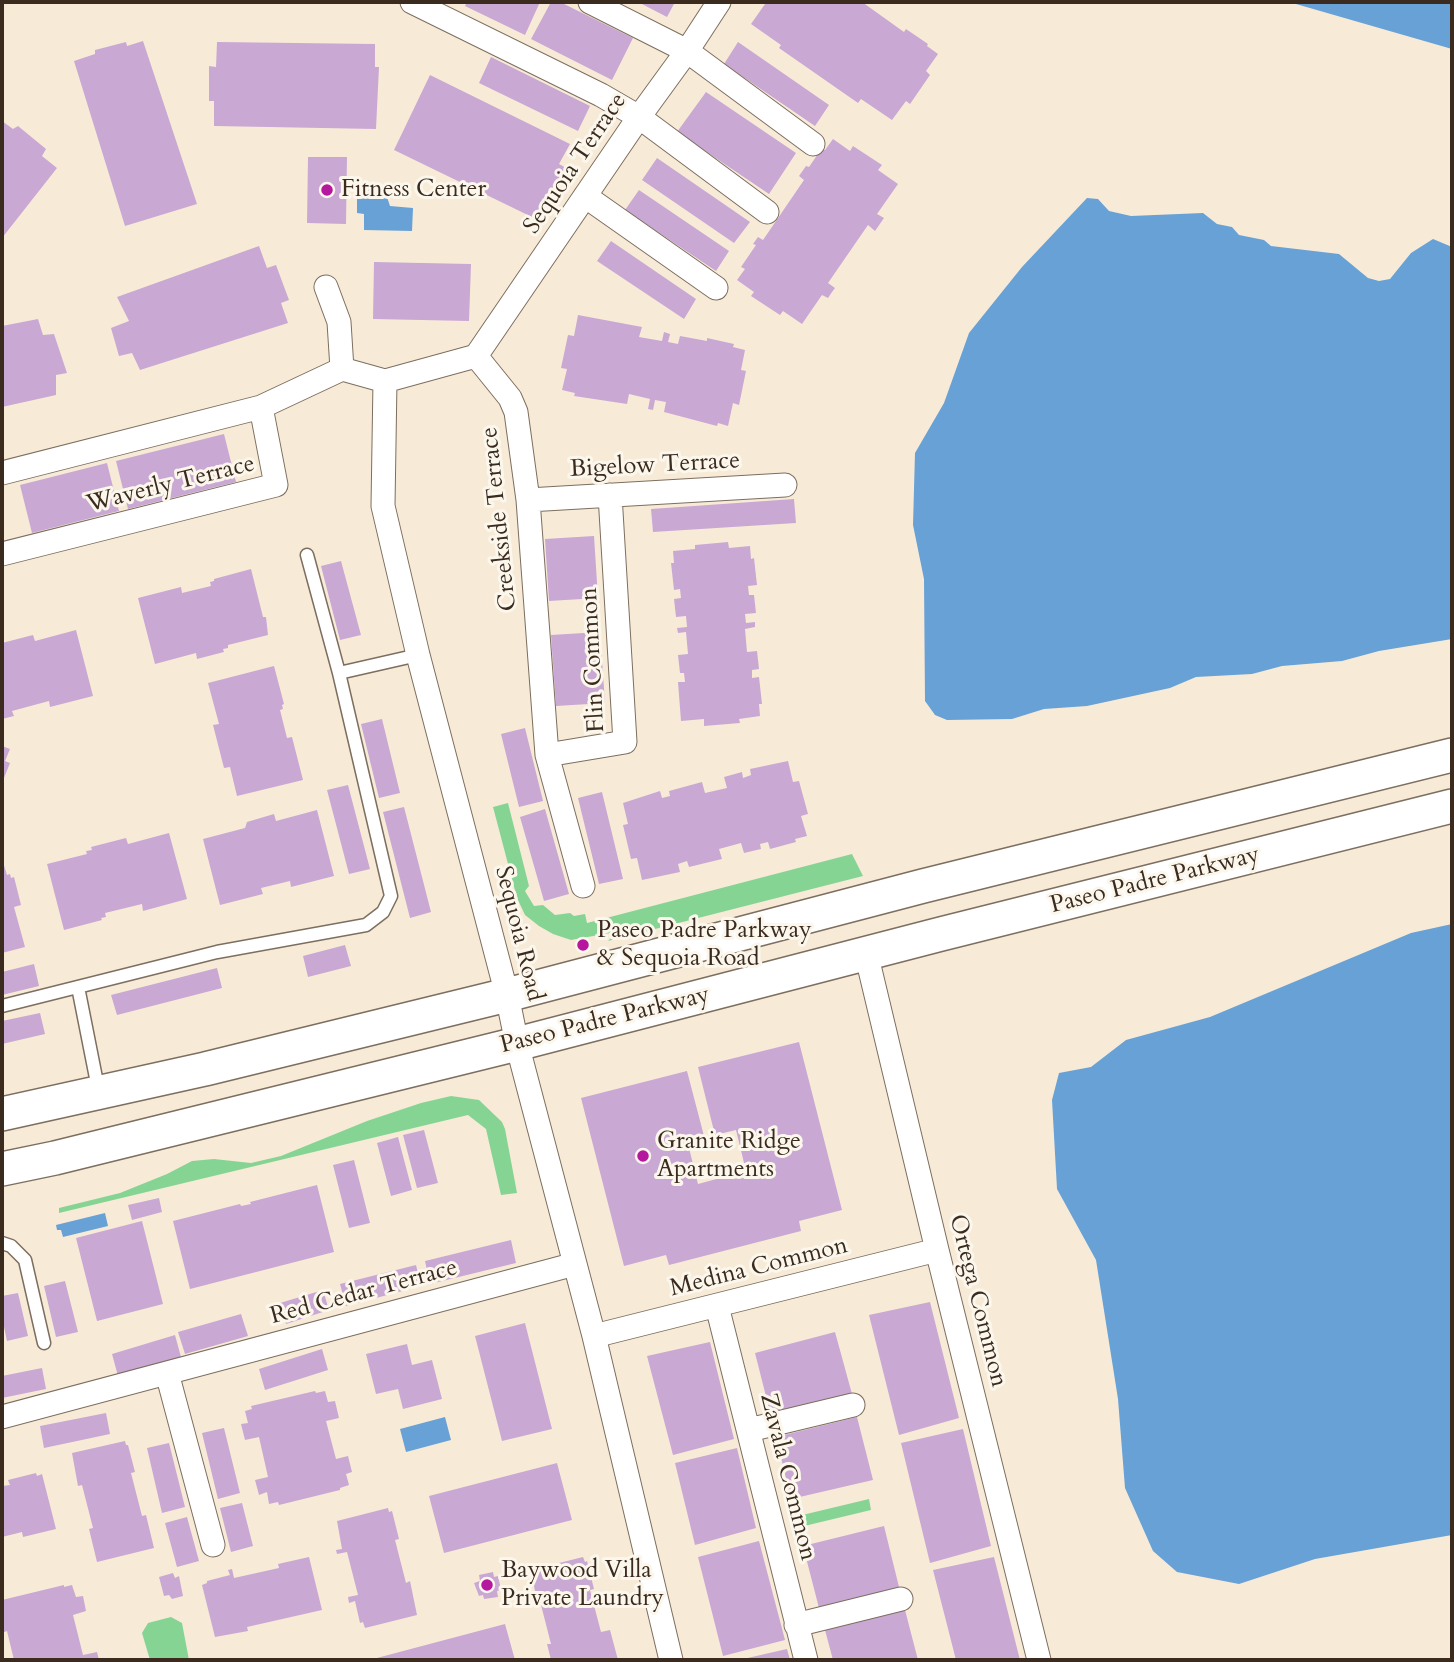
<!DOCTYPE html>
<html>
<head>
<meta charset="utf-8">
<style>
  body { margin:0 }
  #map { position:relative; width:1454px; height:1662px; overflow:hidden; background:#f7ebd8; font-family:Cardo,serif }
  canvas { display:block }
  .frame { position:absolute; inset:0; border:4px solid #3b2a1e; pointer-events:none }
</style>
</head>
<body>
<div id="map">
<canvas width="1454" height="1662"></canvas>
<div class="frame"></div>
</div>
<script>
const g = document.querySelector('canvas').getContext('2d');
g.lineJoin = 'round';
function fillPath(path, color) {
  g.fillStyle = color;
  g.fill(path, 'evenodd');
}
function toPath(rows) {
  const path = new Path2D();
  for (const r of rows) {
    path.moveTo(r[0], r[1]);
    for (let i = 2; i < r.length; i += 2) path.lineTo(r[i], r[i + 1]);
  }
  return path;
}
function strokePath(path, color, width, dash) {
  g.strokeStyle = color;
  g.lineWidth = width;
  g.lineCap = dash ? 'butt' : 'round';
  g.setLineDash(dash || []);
  g.stroke(path);
}
function label(font, color, halo, rows, align = 'center') {
  g.font = font + ' Cardo,serif';
  g.lineWidth = 6;
  g.setLineDash([]);
  g.textBaseline = 'middle';
  g.strokeStyle = halo;
  g.fillStyle = color;
  for (const [text, x, y, turn = 0] of rows) {
    g.save();
    g.translate(x, y);
    g.rotate((+turn || 0) * Math.PI / 180);
    g.textAlign = isNaN(turn) ? turn : align;
    if (halo) g.strokeText(text, 0, 0);
    g.fillText(text, 0, 0);
    g.restore();
  }
}
const green = toPath([
  [508,803,529,886,525,891,534,906,543,905,555,915,570,913,574,916,585,914,587,923,852,854,863,876,608,941,623,926,610,933,571,940,553,934,539,926,525,915,517,898,493,807],
  [451,1096,479,1100,502,1122,505,1129,517,1193,501,1195,486,1129,468,1115,59,1213,59,1208,120,1193,167,1174,192,1161,214,1159,251,1163,281,1156,367,1121,421,1103],
  [869,1499,871,1510,796,1528,794,1517],
  [171,1617,182,1623,189,1660,150,1660,142,1633,148,1623]
]);
const water = toPath([
  [1289,2,1452,2,1452,49],
  [357,189,378,189,378,196,387,197,390,206,413,208,412,231,364,230,364,214,357,213],
  [1087,198,1098,199,1109,211,1131,216,1203,213,1217,224,1232,227,1239,235,1264,240,1271,246,1339,254,1368,278,1379,281,1390,279,1411,253,1433,239,1452,247,1452,639,1379,651,1342,661,1282,666,1252,674,1196,677,1170,688,1087,706,1044,709,1012,719,947,720,935,715,925,701,924,579,913,525,915,453,944,403,969,333,1022,267],
  [1452,924,1452,1535,1315,1559,1239,1584,1177,1572,1153,1551,1125,1488,1118,1399,1096,1260,1057,1189,1052,1100,1059,1073,1091,1067,1126,1040,1210,1017,1411,933],
  [105,1213,108,1226,63,1237,61,1230,57,1230,56,1225],
  [445,1417,451,1440,406,1452,400,1429]
]);
const building = toPath([
  [467,2,540,2,525,35,465,6],
  [551,2,560,2,633,38,612,80,531,39],
  [638,2,675,2,667,17],
  [762,2,862,2,904,32,906,29,928,44,927,46,938,54,926,71,930,75,910,104,906,101,892,120,861,99,858,103,779,48,781,45,751,24,765,4],
  [143,41,197,204,125,226,74,61,95,54,95,50,126,42,127,46],
  [217,42,375,44,375,67,379,67,376,129,214,126,214,101,209,101,209,66,216,67],
  [738,42,829,105,815,126,724,64],
  [491,57,590,106,578,131,479,83],
  [430,75,570,144,559,164,568,169,552,200,547,198,536,219,394,150],
  [706,92,796,153,769,194,677,132],
  [2,121,13,129,18,126,46,149,42,156,57,168,2,238],
  [833,139,850,151,853,146,882,165,878,170,898,184,877,214,884,218,875,231,868,225,828,283,835,288,832,292,828,298,822,295,802,324,783,311,780,315,751,296,754,292,737,280,745,269,741,267,756,245,753,244,758,237,763,240,804,180,799,176,806,166,809,167,822,148,825,150],
  [308,157,347,157,346,224,307,223],
  [657,158,750,222,734,243,642,180],
  [639,190,729,251,716,271,625,210],
  [611,241,696,299,684,319,597,261],
  [259,246,267,268,276,265,289,300,281,303,288,323,140,370,132,353,119,356,111,328,129,321,117,297],
  [374,262,471,264,469,321,373,319],
  [578,315,642,327,639,337,662,341,664,332,670,334,668,342,678,344,680,336,707,341,707,338,734,344,733,347,745,350,741,370,746,371,739,405,733,403,728,426,718,423,717,426,664,412,666,402,655,400,653,410,648,409,650,399,629,394,627,404,574,396,575,393,562,390,567,369,561,368,568,335,574,336],
  [38,319,43,335,54,334,67,373,56,375,56,395,2,407,2,326],
  [224,434,236,482,128,509,116,461],
  [107,463,119,511,32,533,20,485],
  [794,499,796,523,653,532,651,509],
  [594,536,598,598,549,601,545,539],
  [728,542,729,548,750,546,751,559,754,558,757,585,748,586,749,595,754,595,756,613,745,614,746,623,755,622,755,627,745,629,747,652,757,651,759,669,752,670,752,678,759,677,762,704,759,704,760,716,739,719,740,723,704,726,704,719,681,721,678,682,685,682,684,673,680,673,678,655,688,654,686,632,678,633,677,628,687,627,686,616,676,617,674,599,681,598,680,589,674,590,671,563,674,563,673,551,695,549,695,545],
  [341,561,361,635,340,640,321,566],
  [251,569,263,617,266,617,268,635,228,645,228,648,223,649,224,652,197,659,196,653,155,664,138,598,181,587,182,593,211,586,210,582,214,581,214,579],
  [76,630,93,696,50,707,49,701,12,711,14,716,2,719,2,643,33,635,35,641],
  [600,632,605,703,556,706,551,635],
  [274,666,284,704,282,705,283,709,280,710,287,738,292,737,303,780,237,796,230,767,224,768,213,725,219,724,208,683],
  [382,719,400,793,379,798,361,724],
  [525,728,543,801,519,807,501,734],
  [2,746,10,749,5,761,10,763,2,783],
  [788,761,793,782,799,781,808,814,801,816,807,836,795,839,796,842,770,849,768,842,760,844,761,849,744,853,741,843,719,849,722,859,689,867,687,861,678,864,680,872,642,880,637,858,631,859,623,825,628,824,623,803,660,791,662,798,670,796,669,791,702,782,705,793,727,788,724,777,742,772,743,778,751,775,750,769],
  [348,785,370,869,349,874,327,790],
  [602,792,623,879,599,884,578,798],
  [404,807,431,912,410,918,383,812],
  [545,809,569,894,544,901,520,817],
  [317,810,334,876,291,887,290,881,261,888,263,894,220,905,203,839,245,828,247,822,274,814,276,821],
  [169,833,187,899,143,911,142,904,105,913,106,917,101,918,102,920,64,930,47,864,87,854,86,851,92,850,91,847,126,838,128,844],
  [2,859,7,875,10,874,11,878,14,877,21,905,14,907,25,947,2,953],
  [345,945,351,966,308,977,303,956],
  [34,964,39,986,2,995,2,972],
  [217,968,222,988,117,1015,111,995],
  [40,1013,45,1034,2,1044,2,1021],
  [799,1042,842,1210,799,1221,801,1231,669,1265,666,1255,624,1266,581,1098,687,1071,704,1136,687,1140,698,1184,746,1171,736,1130,715,1135,698,1067],
  [424,1130,438,1183,417,1188,403,1135],
  [398,1137,412,1190,391,1196,377,1143],
  [354,1160,370,1223,349,1228,333,1165],
  [317,1185,334,1252,190,1289,173,1221,240,1204,241,1206,251,1204,250,1202],
  [159,1198,162,1212,132,1220,128,1205],
  [142,1221,163,1304,97,1321,76,1238],
  [511,1240,516,1263,430,1284,425,1261],
  [416,1265,421,1286,346,1306,340,1284],
  [65,1281,78,1332,56,1337,44,1286],
  [323,1290,329,1310,286,1324,280,1303],
  [18,1293,28,1336,7,1341,2,1317,2,1296],
  [930,1302,959,1418,899,1435,869,1315],
  [241,1314,248,1336,185,1354,178,1332],
  [525,1323,552,1429,502,1441,475,1336],
  [835,1332,852,1394,771,1416,755,1353],
  [175,1335,181,1357,118,1376,112,1354],
  [710,1342,734,1439,673,1455,647,1356],
  [407,1344,412,1365,432,1360,442,1399,403,1409,398,1389,376,1394,366,1354],
  [322,1349,328,1370,265,1390,259,1369],
  [42,1368,46,1389,2,1398,2,1376],
  [315,1391,316,1393,325,1391,328,1402,335,1401,339,1418,326,1421,336,1459,348,1456,352,1472,346,1474,349,1485,340,1488,340,1490,279,1505,278,1502,269,1504,267,1492,259,1495,255,1480,268,1477,259,1437,245,1440,241,1424,248,1423,245,1411,252,1409,251,1406],
  [106,1413,110,1434,44,1448,40,1426],
  [857,1417,873,1480,791,1499,776,1437],
  [224,1428,240,1493,218,1499,202,1433],
  [963,1429,991,1546,930,1563,901,1443],
  [125,1441,126,1445,128,1445,135,1472,131,1473,142,1516,146,1515,154,1548,97,1562,89,1529,93,1528,82,1485,78,1486,72,1453],
  [169,1443,185,1507,162,1513,147,1448],
  [737,1448,756,1528,695,1545,675,1463],
  [557,1463,572,1520,444,1553,429,1496],
  [36,1473,37,1476,42,1474,56,1529,23,1537,22,1532,2,1537,2,1486,10,1485,8,1480],
  [242,1503,253,1546,231,1552,220,1508],
  [388,1508,389,1512,392,1511,399,1539,395,1540,406,1583,410,1581,417,1615,365,1628,363,1622,360,1623,355,1601,349,1603,348,1597,358,1595,347,1552,337,1554,336,1550,342,1549,337,1521],
  [187,1517,199,1561,177,1567,165,1523],
  [884,1526,899,1587,819,1608,803,1546],
  [759,1541,785,1640,723,1656,698,1557],
  [309,1557,322,1610,247,1627,248,1631,215,1637,202,1585,207,1583,207,1581,230,1575,228,1570,232,1569,234,1578,279,1568,278,1564],
  [583,1557,585,1562,587,1561,594,1589,590,1590,601,1632,610,1630,618,1660,551,1660,547,1644,551,1644,540,1601,537,1602,531,1570],
  [994,1557,1020,1660,956,1660,933,1570],
  [493,1572,494,1577,498,1576,501,1590,497,1591,498,1597,484,1599,483,1595,479,1596,474,1583,480,1581,479,1575],
  [173,1573,175,1578,179,1576,183,1596,172,1599,169,1595,164,1596,159,1577],
  [64,1585,64,1587,72,1585,76,1597,83,1596,86,1611,73,1615,83,1655,97,1652,99,1660,14,1660,7,1631,2,1633,2,1600],
  [905,1610,918,1660,833,1660,825,1630],
  [505,1624,515,1660,373,1660,373,1659],
  [787,1649,790,1660,743,1660,743,1659]
]);
const lane = toPath([
  [339,673,418,655],
  [78,987,99,1093],
  [2,1006,217,952,366,925,383,912,391,896,339,673,307,555],
  [2,1243,11,1246,25,1260,44,1343]
]);
const street = toPath([
  [412,2,601,95,639,117,767,212],
  [590,2,687,51,813,144],
  [585,196,716,288],
  [326,287,339,322,342,369],
  [476,356,510,398,516,412,528,500,547,755,583,886],
  [476,356,639,117,687,51,719,2],
  [385,381,383,506,418,655,507,995,517,1044,594,1336,671,1660],
  [2,473,261,407,342,369,385,381,476,356],
  [528,500,785,485],
  [2,554,276,485,261,407],
  [547,755,625,742,610,495],
  [866,953,937,1250,1039,1660],
  [717,1306,806,1660],
  [594,1336,937,1250],
  [167,1373,213,1545],
  [2,1417,575,1264],
  [749,1430,853,1405],
  [796,1625,901,1599]
]);
const secondary = toPath([
  [2,1114,205,1069,507,995,923,886,1452,755],
  [2,1169,55,1158,517,1044,941,934,1452,806]
]);
const markers = [
  [327,190,7,"#b5179e"],
  [583,945,7,"#b5179e"],
  [643,1156,7,"#b5179e"],
  [487,1585,7,"#b5179e"]
];
const streetNames = [
  ["Sequoia Terrace",576,164,-56],
  ["Bigelow Terrace",655,466,-3],
  ["Waverly Terrace",171,485,-14],
  ["Creekside Terrace",500,519,-96],
  ["Flin Common",594,660,-93],
  ["Paseo Padre Parkway",1155,881,-14],
  ["Sequoia Road",518,934,76],
  ["Paseo Padre Parkway",605,1021,-14],
  ["Medina Common",759,1268,-14],
  ["Red Cedar Terrace",364,1293,-15],
  ["Ortega Common",977,1301,76],
  ["Zavala Common",787,1477,76]
];
const poiNames = [
  ["Fitness Center",341,190],
  ["Paseo Padre Parkway",597,931],
  ["& Sequoia Road",597,959],
  ["Granite Ridge",657,1142],
  ["Apartments",657,1170],
  ["Baywood Villa",501,1571],
  ["Private Laundry",501,1599]
];
fillPath(green, '#86d493');
fillPath(water, '#67a1d6');
fillPath(building, '#c9a8d4');
strokePath(lane, '#7d6e5f', 15);
strokePath(street, '#7d6e5f', 25);
strokePath(secondary, '#7d6e5f', 36);
strokePath(lane, '#fff', 12);
strokePath(street, '#fff', 23);
strokePath(secondary, '#fff', 33);
for (const [x, y, r, color] of markers) {
  const dot = new Path2D();
  dot.arc(x, y, r, 0, 2 * Math.PI);
  g.fillStyle = color;
  g.fill(dot);
  strokePath(dot, '#fbf7ec', 2.5);
}
label('24px', '#3b2a1e', '#fbf7ec', streetNames);
label('24px', '#3b2a1e', '#fbf7ec', poiNames, 'left');
</script>
</body>
</html>
